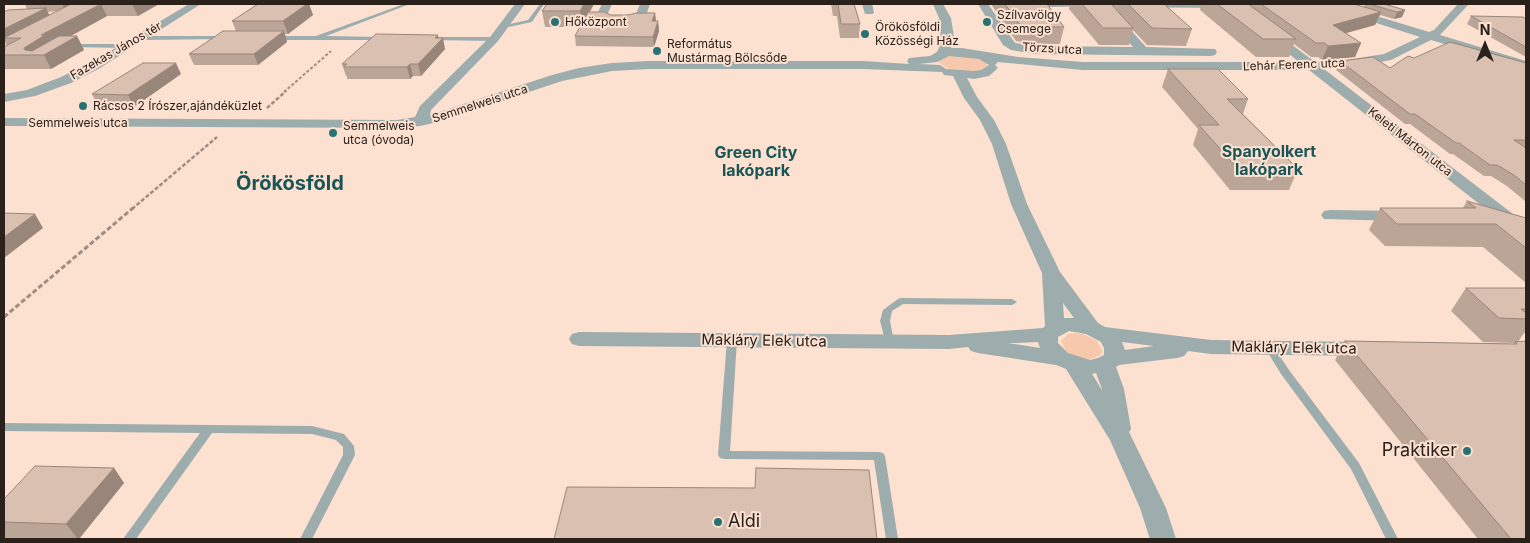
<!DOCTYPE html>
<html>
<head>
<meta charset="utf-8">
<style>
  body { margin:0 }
  #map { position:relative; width:1530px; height:543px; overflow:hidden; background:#fce1d1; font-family:Inter,sans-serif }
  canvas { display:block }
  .frame { position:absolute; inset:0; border:5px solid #2b211b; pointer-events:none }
  .north { position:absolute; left:1460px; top:20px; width:50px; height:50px; -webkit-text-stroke:4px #fce1d1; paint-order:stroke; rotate:0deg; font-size:14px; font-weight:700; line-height:20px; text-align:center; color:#2b211b }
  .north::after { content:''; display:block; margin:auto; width:18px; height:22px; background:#2b211b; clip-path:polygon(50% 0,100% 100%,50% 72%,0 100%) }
</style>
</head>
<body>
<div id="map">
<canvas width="1530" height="543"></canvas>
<div class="frame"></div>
<div class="north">N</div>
</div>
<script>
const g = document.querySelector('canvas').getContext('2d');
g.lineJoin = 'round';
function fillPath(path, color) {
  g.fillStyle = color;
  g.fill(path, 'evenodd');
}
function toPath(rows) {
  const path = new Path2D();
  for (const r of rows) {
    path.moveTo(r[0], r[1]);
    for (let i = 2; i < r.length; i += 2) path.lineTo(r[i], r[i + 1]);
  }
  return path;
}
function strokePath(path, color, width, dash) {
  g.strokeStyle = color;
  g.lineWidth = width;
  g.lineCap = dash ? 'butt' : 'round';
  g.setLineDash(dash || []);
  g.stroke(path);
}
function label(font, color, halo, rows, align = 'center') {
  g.font = font + ' Inter,sans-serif';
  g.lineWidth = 4;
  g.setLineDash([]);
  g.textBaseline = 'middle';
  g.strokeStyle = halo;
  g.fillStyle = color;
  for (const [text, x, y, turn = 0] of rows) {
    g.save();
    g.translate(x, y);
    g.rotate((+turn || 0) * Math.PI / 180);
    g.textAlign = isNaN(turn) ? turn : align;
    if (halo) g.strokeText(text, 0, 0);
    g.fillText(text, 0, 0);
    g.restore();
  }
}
const green = toPath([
  [949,55,974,56,987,63,987,66,977,72,951,70,939,63,939,61],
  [1075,333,1083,334,1097,341,1102,351,1101,355,1088,360,1072,356,1066,351,1061,341,1068,334]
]);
const pathFar2 = toPath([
  [284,92,331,51]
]);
const pathFar1 = toPath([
  [267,108,286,91],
  [132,209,217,137]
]);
const path = toPath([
  [4,317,133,208]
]);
const lane = toPath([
  [404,4,410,4,326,36,382,37,384,38,384,40,276,40,273,38,276,36,316,36,404,4],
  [540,4,544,4,532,22,504,28,501,26,528,20,540,4],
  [223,36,225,37,225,39,141,40,138,38,141,36,223,36],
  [432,37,494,37,497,39,494,41,430,40,430,38,432,37],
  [70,44,127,44,130,46,127,48,68,47,68,45,70,44],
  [901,298,1012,299,1017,302,1012,305,903,304,892,311,890,321,894,342,892,344,889,345,886,344,880,321,883,310,898,299,901,298],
  [732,337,735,338,737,340,730,451,879,452,883,453,885,456,898,539,886,539,874,460,724,459,720,458,718,455,727,340,729,338,732,337],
  [1270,345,1273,346,1289,370,1359,463,1398,539,1386,539,1351,469,1281,374,1265,348,1267,346,1270,345],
  [4,423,312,426,344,434,354,446,355,455,312,539,300,539,343,455,343,447,336,440,312,434,212,433,136,539,123,539,200,433,4,431,4,423]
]);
const street = toPath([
  [189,4,201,4,100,68,71,83,35,96,4,102,4,94,27,90,61,77,92,62,189,4],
  [515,4,525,4,498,41,431,110,430,115,552,75,579,68,612,63,649,61,863,61,909,64,907,61,909,58,930,56,937,52,941,43,939,18,933,4,943,4,951,18,954,37,951,48,962,48,1018,57,1083,62,1299,62,1268,37,1266,35,1268,33,1272,32,1276,33,1315,62,1347,60,1384,54,1420,37,1323,6,1322,4,1337,4,1429,32,1434,30,1458,4,1469,4,1440,35,1526,61,1526,69,1431,40,1391,60,1347,68,1324,69,1526,224,1526,237,1520,236,1309,70,1083,70,998,62,995,65,998,68,989,76,974,79,967,78,977,97,994,120,1006,144,1027,204,1060,272,1098,323,1105,327,1211,340,1365,342,1372,344,1376,349,1372,354,1365,356,1211,354,1188,351,1184,356,1177,358,1119,365,1116,367,1124,389,1131,429,1129,432,1166,508,1176,539,1150,539,1140,508,1110,440,1066,369,1056,365,978,353,971,351,968,347,949,349,579,346,572,344,569,339,572,334,579,332,949,335,1043,328,1045,326,1042,273,1011,204,992,144,980,120,964,98,953,76,944,75,942,72,863,69,649,69,612,71,562,81,442,121,420,126,397,128,4,126,4,118,397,120,415,117,420,106,490,37,515,4],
  [949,56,979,59,989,65,981,70,974,71,946,69,940,65,919,64,937,62,949,56],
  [1063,303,1074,318,1064,318,1063,303],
  [1069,331,1086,334,1101,342,1104,348,1104,355,1098,358,1090,360,1068,353,1058,343,1058,337,1069,331],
  [1038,342,1040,348,1008,343,1016,343,1038,342],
  [1122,342,1154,346,1125,350,1122,342],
  [1096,373,1102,389,1102,390,1092,374,1096,373],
  [602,4,612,4,607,15,613,17,627,17,636,14,640,4,650,4,645,18,628,23,612,23,596,16,602,4],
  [862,4,872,4,874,12,873,14,865,14,862,4],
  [978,4,988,4,1015,43,1035,46,1133,47,1097,6,1047,7,1042,4,1230,5,1225,8,1110,7,1146,47,1215,49,1217,52,1215,55,1211,56,1035,54,1011,50,1003,45,978,4],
  [1330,210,1402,211,1408,212,1411,216,1408,220,1402,221,1324,219,1321,215,1324,211,1330,210]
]);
const wall = toPath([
  [25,4,159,4,138,16,107,16,70,36,77,36,84,50,51,69,4,69,4,47,7,46,5,42,4,42,4,12,27,9],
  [56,11,49,15,48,12],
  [258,4,309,4,313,15,288,34,285,34,287,42,258,65,194,65,189,54,236,31,232,21],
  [547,4,590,12,611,15,627,15,655,13,656,21,658,21,659,31,654,47,576,46,575,36,580,27,545,27,542,11],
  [831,4,854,4,860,24,859,38,840,38,837,16,833,16],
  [991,4,1047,4,1064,27,1060,44,1035,44,1016,41],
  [1070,4,1111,4,1115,8,1116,4,1164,4,1192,29,1186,46,1147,45,1133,30,1129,45,1099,45,1069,9],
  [1201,4,1354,4,1364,7,1365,4,1384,4,1405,10,1402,17,1394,19,1380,15,1375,25,1346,33,1361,43,1355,57,1322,60,1318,57,1311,57,1294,44,1289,57,1256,57,1200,10],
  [1471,16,1526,19,1526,57,1467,24],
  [438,38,445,49,421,76,413,76,410,79,347,79,347,76,346,76,342,64],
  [1414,58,1526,63,1526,202,1507,186,1491,176,1484,176,1453,154,1450,154,1410,124,1405,124,1336,70,1340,61,1390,68],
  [1168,69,1248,99,1243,114,1298,169,1289,190,1230,190,1193,145,1198,129,1162,87],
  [181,74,134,107,98,106,92,94],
  [1467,201,1526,218,1526,283,1483,247,1385,246,1369,230,1380,208,1463,208],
  [1466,288,1526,288,1526,333,1524,333,1518,342,1526,539,1478,539,1335,360,1345,341,1513,344,1514,343,1483,342,1451,311],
  [114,468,124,483,79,539,4,538,4,499]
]);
const shadedWall = toPath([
  [62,4,82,4,66,11],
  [101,4,107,16,51,47,27,55,24,48,41,35],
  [132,4,159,4,138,16],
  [307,4,309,4,313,15,288,34,283,21],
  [584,4,594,4,582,27,580,11],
  [46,8,51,19,4,38,4,29],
  [1405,10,1402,17,1394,19,1397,12],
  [1381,12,1375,25,1328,38,1333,25],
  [655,13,656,22,652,21],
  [658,21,659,31,654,47,653,37],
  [284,31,287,42,258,65,254,54],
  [438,35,439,42,443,38,445,49,421,76,418,64,435,38],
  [77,36,84,50,51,69,44,55],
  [1361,43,1355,57,1322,60,1328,46],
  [176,63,181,74,134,107,128,95],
  [410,64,413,76,410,79,407,67],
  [35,214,43,228,4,258,4,237],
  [114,468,124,483,79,539,78,539,66,524]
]);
const building = toPath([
  [71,4,132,4,101,4,41,35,45,35,24,48,25,50,32,51,59,36,77,36,44,55,4,55,4,47,21,38,4,38,71,4],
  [258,4,307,4,283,21,232,21,258,4],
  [547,4,584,4,580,11,542,11,547,4],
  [838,4,854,4,860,24,841,24,838,4],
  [1005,4,1047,4,1064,27,1038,27,1019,24,1005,4],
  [1082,4,1111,4,1133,28,1103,28,1082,4],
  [1128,4,1164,4,1192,29,1152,28,1128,4],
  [1217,4,1248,4,1296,39,1263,39,1217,4],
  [1261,4,1354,4,1381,12,1333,25,1361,43,1328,46,1324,43,1316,43,1261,4],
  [1369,4,1384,4,1405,10,1397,12,1369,4],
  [46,8,4,29,4,12,8,10,46,8],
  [588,12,604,12,611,15,627,15,637,13,655,13,652,21,658,21,653,37,575,36,588,12],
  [1471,16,1523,17,1526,19,1526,47,1471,16],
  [223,31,284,31,254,54,189,54,223,31],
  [376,34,438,35,435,38,443,38,418,64,410,64,407,67,344,67,347,64,342,64,376,34],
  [1450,42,1526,63,1526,140,1514,140,1526,148,1526,185,1514,175,1497,165,1490,165,1459,143,1456,143,1415,114,1410,114,1340,61,1373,57,1390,68,1408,56,1414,58,1450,42],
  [143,63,176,63,128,95,92,94,143,63],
  [1168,69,1218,69,1248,99,1227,99,1298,169,1238,169,1199,125,1219,125,1168,69],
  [1467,201,1526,218,1526,248,1496,224,1397,224,1380,208,1476,208,1467,201],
  [4,213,35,214,4,237,4,213],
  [1466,288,1526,288,1526,309,1521,309,1526,313,1526,319,1499,318,1466,288],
  [1345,341,1517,344,1515,342,1526,341,1526,539,1511,539,1345,341],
  [35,466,114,468,66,524,4,522,4,499,35,466],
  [756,468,869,470,877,539,554,539,567,487,755,488,756,468]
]);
const markers = [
  [555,22,5,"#287273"],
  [987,22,5,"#287273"],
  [865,34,5,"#287273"],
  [657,51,5,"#287273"],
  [83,106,5,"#287273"],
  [333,133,5,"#287273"],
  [1467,451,5,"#287273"],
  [718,522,5,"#287273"]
];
const farPoinames = [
  ["Szílvavölgy",997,15],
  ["Csemege",997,29],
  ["Hőközpont",565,22],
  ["Örökösföldi",875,27],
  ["Közösségi Ház",875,41],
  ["Református",667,44],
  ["Mustármag Bölcsőde",667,58],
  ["Rácsos 2 Írószer,ajándéküzlet",93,106],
  ["Semmelweis",343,126],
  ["utca (óvoda)",343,140]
];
const farStreetnames = [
  ["Törzs utca",1052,49,3],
  ["Fazekas János tér",116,51,-30],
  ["Lehár Ferenc utca",1294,65,-2],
  ["Semmelweis utca",480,104,-18],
  ["Semmelweis utca",78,123],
  ["Keleti Márton utca",1410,142,38]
];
const streetNames = [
  ["Makláry Elek utca",764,341,1],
  ["Makláry Elek utca",1294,348,1]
];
const neighbourhoodNames = [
  ["Spanyolkert",1269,152],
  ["lakópark",1269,170],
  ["Green City",756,153],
  ["lakópark",756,171]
];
const nearPoinames = [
  ["Praktiker",1457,451],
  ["Aldi",728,522,"left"]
];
const districtNames = [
  ["Örökösföld",290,184]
];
fillPath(green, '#f7c9ac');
strokePath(pathFar2, '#a08c81', 2, [3, 2]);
strokePath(pathFar1, '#a08c81', 2.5, [4, 2]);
strokePath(path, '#a08c81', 3, [5, 2.5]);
fillPath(lane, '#9dacac');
fillPath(street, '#9dacac');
fillPath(wall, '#bba597');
fillPath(shadedWall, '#99867b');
fillPath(building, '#dac0b0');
strokePath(building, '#99867b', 1);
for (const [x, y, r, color] of markers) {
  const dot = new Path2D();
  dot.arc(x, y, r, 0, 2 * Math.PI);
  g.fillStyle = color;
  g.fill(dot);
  strokePath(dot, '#fce1d1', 2);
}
label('12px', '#2b211b', '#fce1d1', farPoinames, 'left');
label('12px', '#2b211b', '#fce1d1', farStreetnames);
label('15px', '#2b211b', '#fce1d1', streetNames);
label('bold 16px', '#195556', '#fce1d1', neighbourhoodNames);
label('18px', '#2b211b', '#fce1d1', nearPoinames, 'right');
label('bold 20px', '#195556', '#fce1d1', districtNames);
</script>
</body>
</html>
